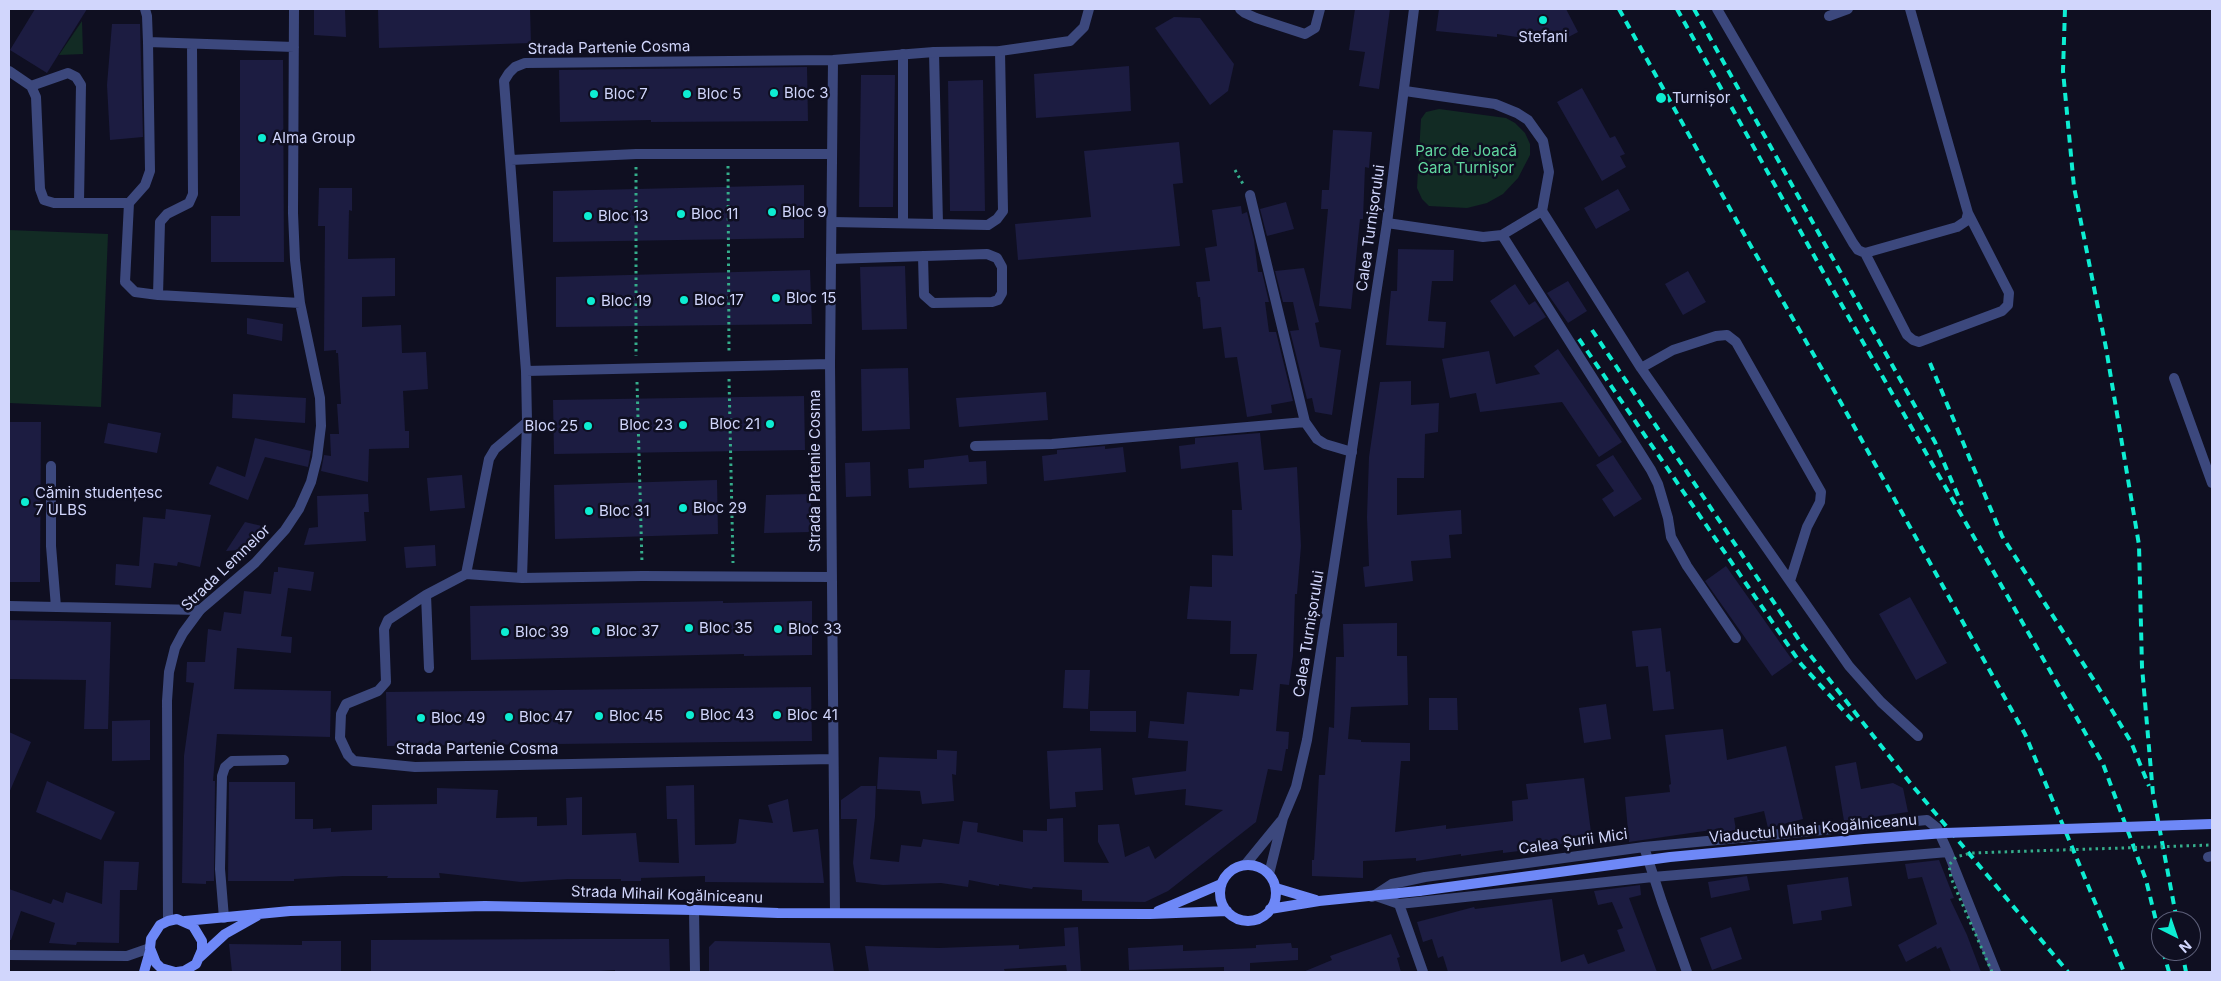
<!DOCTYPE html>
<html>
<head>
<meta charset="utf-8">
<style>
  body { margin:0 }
  #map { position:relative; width:2221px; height:981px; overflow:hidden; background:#0f0f21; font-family:Inter,sans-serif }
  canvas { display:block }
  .frame { position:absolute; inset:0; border:10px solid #d1d6fc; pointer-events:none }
  .north { position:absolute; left:2151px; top:911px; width:50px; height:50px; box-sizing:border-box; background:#0f0f21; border:1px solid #5d5f79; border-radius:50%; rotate:139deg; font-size:14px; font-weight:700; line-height:20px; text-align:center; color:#d1d6fc }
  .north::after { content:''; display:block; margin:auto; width:18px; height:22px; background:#0dedd2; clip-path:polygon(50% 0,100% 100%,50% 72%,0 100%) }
</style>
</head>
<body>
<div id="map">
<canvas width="2221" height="981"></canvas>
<div class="frame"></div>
<div class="north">N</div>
</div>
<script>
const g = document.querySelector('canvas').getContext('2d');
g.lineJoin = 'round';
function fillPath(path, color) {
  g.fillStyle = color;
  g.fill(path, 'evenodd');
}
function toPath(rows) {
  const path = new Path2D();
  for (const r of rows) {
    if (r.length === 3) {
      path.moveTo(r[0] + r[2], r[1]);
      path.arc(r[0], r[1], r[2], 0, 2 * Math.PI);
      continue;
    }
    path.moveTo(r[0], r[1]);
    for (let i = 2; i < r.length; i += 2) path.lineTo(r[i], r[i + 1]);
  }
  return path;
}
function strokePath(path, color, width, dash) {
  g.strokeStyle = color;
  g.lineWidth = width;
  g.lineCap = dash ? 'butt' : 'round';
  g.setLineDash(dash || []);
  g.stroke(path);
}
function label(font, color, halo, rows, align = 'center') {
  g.font = font + ' Inter,sans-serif';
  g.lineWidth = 5;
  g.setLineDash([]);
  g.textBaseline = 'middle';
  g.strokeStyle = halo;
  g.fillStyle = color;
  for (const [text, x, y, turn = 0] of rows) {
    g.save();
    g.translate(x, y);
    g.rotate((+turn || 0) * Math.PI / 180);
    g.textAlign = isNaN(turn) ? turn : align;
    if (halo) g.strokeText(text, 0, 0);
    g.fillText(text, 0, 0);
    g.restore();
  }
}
const green = toPath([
  [82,21,83,54,59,55],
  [1439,109,1506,118,1515,123,1525,133,1530,144,1530,155,1518,178,1503,194,1487,203,1467,208,1429,206,1422,199,1417,188,1421,119,1426,112],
  [9,230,108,234,101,407,9,403]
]);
const building = toPath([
  [35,9,87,9,47,73,10,50],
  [314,9,345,9,346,37,314,35],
  [378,9,530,9,531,43,379,48],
  [1355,9,1390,9,1379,89,1359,86,1365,52,1349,50],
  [1439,9,1566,9,1578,32,1557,43,1497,34,1497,37,1436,31],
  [1174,17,1200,18,1234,64,1228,91,1210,105,1155,28],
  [112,24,140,24,143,137,110,140,107,85],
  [240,60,283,60,284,262,211,262,211,216,240,216],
  [1129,66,1131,111,1036,118,1034,74],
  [807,67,808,121,651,122,651,120,560,122,559,70],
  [861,75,895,75,893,207,859,207],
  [983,80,985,211,950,211,948,81],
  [1582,88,1610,138,1615,136,1625,154,1620,156,1626,167,1602,181,1557,102],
  [1333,130,1372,132,1369,168,1365,167,1363,219,1360,219,1351,309,1319,306,1328,209,1321,209,1322,190,1329,190],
  [1179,142,1183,183,1173,184,1180,246,1018,260,1015,224,1091,217,1084,151],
  [804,185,804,238,553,242,553,191],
  [319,188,352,188,352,211,349,210,348,259,395,258,395,296,362,297,362,327,401,325,402,353,426,352,428,389,403,391,405,431,409,431,409,448,369,449,368,482,321,471,324,455,331,456,330,434,339,434,337,404,341,404,338,353,336,353,336,350,324,351,325,226,318,226],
  [1618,189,1630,210,1596,229,1584,208],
  [1286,202,1294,229,1267,236,1260,209],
  [1241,206,1242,214,1247,212,1254,240,1258,272,1262,272,1269,302,1265,302,1269,332,1276,332,1293,401,1271,405,1272,413,1247,417,1237,357,1225,358,1221,327,1203,329,1200,297,1198,297,1196,282,1210,281,1205,248,1217,246,1212,210],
  [1398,249,1454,250,1453,281,1432,281,1428,321,1446,322,1444,348,1386,345,1391,291,1397,291],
  [905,266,907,329,862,330,860,267],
  [1304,268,1319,322,1315,323,1320,347,1341,350,1332,415,1315,412,1312,398,1307,399,1290,331,1299,330,1293,302,1283,302,1275,271],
  [810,270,812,324,556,327,556,277],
  [1688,271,1706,302,1683,315,1665,284],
  [1568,281,1587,311,1568,323,1547,293],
  [1515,284,1529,305,1535,301,1546,317,1514,337,1490,301],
  [247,318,283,324,282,341,247,334],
  [1558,349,1622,442,1599,457,1562,402,1480,412,1476,393,1450,398,1442,359,1489,351,1496,384,1540,374,1534,366],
  [908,368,910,429,862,431,861,369],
  [1411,381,1411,405,1439,403,1438,432,1425,434,1424,478,1397,478,1397,515,1461,510,1462,534,1449,535,1451,558,1411,561,1413,581,1365,587,1363,567,1369,566,1367,517,1369,457,1380,382],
  [1046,392,1048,420,959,427,956,398],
  [233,394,306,398,305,423,232,418],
  [804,396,805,450,554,454,553,400],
  [9,422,41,422,40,582,9,582],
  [108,423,161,433,157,453,104,443],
  [1260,433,1264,470,1297,467,1301,546,1297,594,1295,594,1293,656,1289,685,1280,684,1276,731,1289,732,1288,749,1286,749,1282,771,1268,769,1256,822,1168,891,1145,902,1082,901,1082,890,1033,887,1032,889,999,884,999,886,969,880,968,887,941,883,883,885,856,882,853,863,857,819,841,819,841,800,861,786,876,786,875,817,870,859,899,862,901,845,921,847,923,839,959,844,963,821,978,823,977,832,1023,842,1023,830,1047,831,1047,819,1063,818,1064,862,1109,863,1098,842,1098,825,1119,824,1125,857,1149,846,1155,859,1223,810,1185,805,1186,789,1135,795,1132,778,1186,771,1188,741,1148,738,1150,721,1184,724,1187,692,1239,696,1240,689,1253,690,1257,654,1230,654,1231,621,1187,619,1190,586,1212,587,1212,555,1233,556,1232,510,1242,510,1238,462,1181,469,1179,446,1195,444,1195,438],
  [255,438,311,451,308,467,265,457,248,500,209,484,217,466,245,477],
  [1105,446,1105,449,1123,447,1126,472,1044,481,1042,456,1057,454,1057,450],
  [968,455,969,462,986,461,987,484,909,488,908,469,924,468,924,460],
  [1613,455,1642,499,1614,517,1602,499,1614,491,1596,465],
  [870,462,871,496,846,497,845,463],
  [462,475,465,508,430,511,427,478],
  [717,480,718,534,555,539,554,485],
  [368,494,369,512,364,512,366,541,304,545,309,528,318,527,317,496],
  [811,494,811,532,764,533,766,495],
  [166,509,211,515,200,567,178,562,177,566,154,563,151,588,115,585,116,564,139,566,143,517,165,519],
  [245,522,266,527,252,549,226,551],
  [435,545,436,566,406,568,404,547],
  [1726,566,1793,661,1772,676,1705,581],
  [278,567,314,572,311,591,288,588,281,636,292,637,291,653,237,648,234,689,331,691,330,737,217,734,213,781,215,781,214,881,206,881,206,884,182,883,184,756,194,683,186,682,187,662,205,662,208,629,221,631,224,612,241,614,244,591,271,594,274,572,278,572],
  [1910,597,1947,663,1916,680,1879,614],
  [723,601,723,603,812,601,812,655,744,656,744,654,471,660,470,606],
  [9,620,111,622,108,729,84,729,86,680,9,679],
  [1397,623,1397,656,1407,656,1408,705,1351,707,1348,739,1361,740,1361,742,1410,743,1410,761,1401,761,1395,832,1446,825,1446,829,1513,821,1512,801,1528,799,1526,784,1584,778,1592,840,1551,845,1551,847,1503,853,1503,850,1461,856,1461,854,1416,861,1416,858,1363,861,1363,878,1312,876,1312,860,1314,860,1319,775,1325,775,1329,727,1334,728,1336,657,1344,657,1343,624],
  [1661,628,1666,672,1670,671,1674,709,1653,711,1648,666,1636,667,1632,631],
  [1065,670,1090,670,1088,709,1063,708],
  [811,687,812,741,387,746,386,692],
  [1429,698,1457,698,1458,730,1429,730],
  [1606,704,1611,739,1584,743,1579,708],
  [1090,711,1136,711,1136,732,1090,731],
  [150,720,150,760,112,761,112,721],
  [1723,729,1727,760,1786,746,1803,819,1768,828,1764,811,1734,818,1736,830,1718,833,1718,829,1629,842,1625,797,1670,792,1669,785,1671,784,1665,735],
  [9,732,31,742,9,793],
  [1101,748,1103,790,1075,792,1076,807,1050,809,1047,751],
  [937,750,957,751,956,775,952,774,954,801,922,804,920,791,877,789,879,757,937,759],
  [1856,762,1861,789,1893,783,1903,788,1908,812,1844,821,1835,766],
  [47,781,115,812,101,840,36,812],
  [229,782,295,782,295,819,313,819,313,829,331,828,331,832,372,830,372,805,437,804,437,788,498,790,496,818,537,817,537,826,567,825,566,798,582,797,582,835,636,833,639,862,679,863,677,819,667,819,666,786,694,785,695,845,733,844,736,843,739,819,773,823,768,805,788,799,793,832,818,829,824,883,705,882,705,876,641,878,641,881,621,881,621,879,568,879,521,882,439,873,440,878,387,878,388,876,343,876,294,879,294,881,228,881],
  [1939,860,1954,898,1950,899,1967,935,1981,972,1951,972,1941,947,1937,949,1936,946,1906,962,1898,945,1937,924,1922,877,1908,879,1905,864],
  [104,861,139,862,137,890,120,890,119,943,77,942,76,945,49,943,55,923,21,911,11,940,9,940,9,889,51,904,53,899,63,903,66,892,102,904],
  [1747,876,1750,890,1711,898,1708,882],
  [1848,877,1852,906,1821,911,1822,920,1793,924,1787,885],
  [1640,885,1641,895,1629,898,1657,972,1448,972,1443,956,1438,958,1432,939,1423,942,1417,922,1474,907,1475,909,1552,899,1561,962,1584,954,1588,964,1625,951,1617,930,1623,928,1612,902,1598,905,1594,891],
  [1078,927,1081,972,1067,972,1066,965,1004,969,1005,972,869,972,865,946,939,948,1019,945,1019,949,1065,946,1064,928],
  [1731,927,1742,959,1712,970,1700,938],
  [1391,934,1400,957,1397,958,1401,972,1303,972,1332,960,1330,956],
  [580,939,669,939,670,972,615,972,615,970,587,972,371,972,371,940],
  [302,941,341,941,341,972,232,972,229,944,302,945],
  [715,941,830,943,834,972,709,972,709,947],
  [1291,943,1292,948,1298,948,1298,960,1250,963,1250,972,1224,972,1224,967,1129,970,1128,948,1183,945,1183,951,1256,948,1256,945]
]);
const path = toPath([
  [728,166,729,353],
  [636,167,636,356],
  [1235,170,1243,184],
  [729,379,733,563],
  [637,382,642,563]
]);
const service = toPath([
  [1240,9,1245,13,1256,18,1305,34,1315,28,1320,9],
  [1717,9,1853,243,1858,250,1865,253,1957,227,1966,221,1968,213,1910,9],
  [1829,16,1848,9],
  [934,52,938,224],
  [903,54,903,223],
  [1542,211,1641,368,1849,666,1881,702,1918,736],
  [832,222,988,225,997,219,1003,211,1000,51],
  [1387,223,1483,237,1502,235,1542,211,1549,172,1543,141,1528,120,1517,113,1495,104,1405,91],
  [1502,235,1651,470,1658,484,1668,518,1671,537,1687,566,1736,638],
  [1865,253,1907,335,1913,340,1919,342,2002,311,2008,305,2009,293,1968,213],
  [831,259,987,254,997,258,1002,267,1002,293,998,300,992,302,933,303,924,295,923,256],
  [1641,368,1673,350,1716,336,1727,335,1736,342,1821,492,1820,502,1807,527,1790,581],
  [2174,378,2212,483],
  [51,466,51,546,56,607],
  [9,606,200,610],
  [224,918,220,869,222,776,225,767,232,761,284,760]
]);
const minor = toPath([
  [145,9,147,16,148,42,150,171,145,185,129,203,125,282,135,292,158,295,300,303],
  [148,42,294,47],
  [833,60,830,364,835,913],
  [9,71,31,86,36,97,40,189,44,200,54,203,129,203],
  [31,86,68,73,76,77,81,85,79,202],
  [511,160,636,154,831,154],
  [1250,195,1305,422,1317,439,1325,444,1352,452],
  [158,295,160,222,167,214,189,203,193,194,192,45],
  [830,364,526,371,504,81,509,73,515,67,525,63,833,60,934,52,1000,51,1070,41,1084,27,1089,9],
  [526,371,527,422,522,578,642,576,831,577],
  [527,422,495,449,489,459,466,574,426,595,388,620,384,629,386,682,378,691,346,704,341,714,340,738,348,755,354,761,415,767,833,759],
  [975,446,1052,444,1305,422],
  [466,574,522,578],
  [426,595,429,668],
  [1644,847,1662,902,1687,972],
  [1948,852,1996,972],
  [2208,857,2212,856],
  [1372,897,1392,884,1425,877,1644,847,1927,820,1937,828,1948,852,1653,877,1399,904,1376,896],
  [1399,904,1423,972],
  [168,921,167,701,169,672,175,648,183,633,200,610,255,563,285,530,299,509,311,482,317,458,321,426,320,398,300,303,295,260,293,213,294,9]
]);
const tertiary = toPath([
  [1245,865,1281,821],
  [1269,874,1283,818,1296,787,1307,740,1387,223,1414,9],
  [694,910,695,972],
  [9,955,127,956,150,948]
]);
const secondary = toPath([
  [1248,893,28],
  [1276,888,1316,900],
  [1270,909,1319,901,1419,891],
  [1158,911,1221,884],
  [185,921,290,911,485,906,694,910,778,913,1150,914,1227,911],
  [200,957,225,934,257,916],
  [144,972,150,951],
  [175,972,161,968,156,963,150,948,151,939,160,925,168,921,177,919,193,926,202,941,202,950,196,964,184,971,177,972]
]);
const rail = toPath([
  [1619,9,1744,234,1830,383,2025,734,2124,972],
  [1677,9,1827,279,2103,764,2146,880,2161,941],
  [1694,9,1935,442,1962,505],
  [2065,9,2063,71,2074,187,2106,348,2139,545,2142,667,2153,794,2177,921],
  [1592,330,1803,646,1911,784,2068,972],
  [1579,339,1801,664,1853,721],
  [1930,363,2002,536,2095,682,2131,742,2149,786],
  [2163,951,2169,972],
  [2182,951,2186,972]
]);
const pathBridge = toPath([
  [1992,972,1951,878,1949,865,1956,857,1971,853,2212,845]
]);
const secondaryBridge = toPath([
  [1419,891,1670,857,1864,839,1945,833,2212,824]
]);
const markers = [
  [1543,20,5,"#0dedd2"],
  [774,93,5,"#0dedd2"],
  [594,94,5,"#0dedd2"],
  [687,94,5,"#0dedd2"],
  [1661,98,6,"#0dedd2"],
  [262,138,5,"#0dedd2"],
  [772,212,5,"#0dedd2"],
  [681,214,5,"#0dedd2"],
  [588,216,5,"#0dedd2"],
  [776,298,5,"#0dedd2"],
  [684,300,5,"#0dedd2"],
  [591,301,5,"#0dedd2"],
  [770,424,5,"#0dedd2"],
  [683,425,5,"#0dedd2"],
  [588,426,5,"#0dedd2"],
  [25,502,5,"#0dedd2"],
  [683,508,5,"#0dedd2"],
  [589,511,5,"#0dedd2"],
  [689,628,5,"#0dedd2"],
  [778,629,5,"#0dedd2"],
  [596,631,5,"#0dedd2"],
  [505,632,5,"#0dedd2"],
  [690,715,5,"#0dedd2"],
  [777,715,5,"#0dedd2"],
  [599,716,5,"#0dedd2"],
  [509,717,5,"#0dedd2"],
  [421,718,5,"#0dedd2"]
];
const poiNames = [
  ["Stefani",1543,37,"center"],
  ["Bloc 3",784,93],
  ["Bloc 7",604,94],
  ["Bloc 5",697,94],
  ["Turnișor",1672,98],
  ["Alma Group",272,138],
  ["Bloc 9",782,212],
  ["Bloc 11",691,214],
  ["Bloc 13",598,216],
  ["Bloc 15",786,298],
  ["Bloc 17",694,300],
  ["Bloc 19",601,301],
  ["Bloc 21",760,424,"right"],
  ["Bloc 23",673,425,"right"],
  ["Bloc 25",578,426,"right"],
  ["Cămin studențesc",35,493],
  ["7 ULBS",35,510],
  ["Bloc 29",693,508],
  ["Bloc 31",599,511],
  ["Bloc 35",699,628],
  ["Bloc 33",788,629],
  ["Bloc 37",606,631],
  ["Bloc 39",515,632],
  ["Bloc 43",700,715],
  ["Bloc 41",787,715],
  ["Bloc 45",609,716],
  ["Bloc 47",519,717],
  ["Bloc 49",431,718]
];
const streetNames = [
  ["Strada Partenie Cosma",609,48,-1],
  ["Calea Turnișorului",1371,228,-82],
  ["Strada Partenie Cosma",815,471,-90],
  ["Strada Lemnelor",226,568,-44],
  ["Calea Turnișorului",1309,634,-81],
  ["Strada Partenie Cosma",477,749],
  ["Viaductul Mihai Kogălniceanu",1813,829,-5],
  ["Calea Șurii Mici",1573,842,-8],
  ["Strada Mihail Kogălniceanu",667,895,2]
];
const parkNames = [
  ["Parc de Joacă",1466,151],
  ["Gara Turnișor",1466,168]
];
fillPath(green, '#122b24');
fillPath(building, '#1c1c41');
strokePath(path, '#35ad8b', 3, [2.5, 4]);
strokePath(service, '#3c487d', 10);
strokePath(minor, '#3c487d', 10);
strokePath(tertiary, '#3c487d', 10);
strokePath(secondary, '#6e88f7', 10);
strokePath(rail, '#0dedd2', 4, [8, 6]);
strokePath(pathBridge, '#35ad8b', 3, [2.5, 4]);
strokePath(secondaryBridge, '#6e88f7', 10);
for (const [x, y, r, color] of markers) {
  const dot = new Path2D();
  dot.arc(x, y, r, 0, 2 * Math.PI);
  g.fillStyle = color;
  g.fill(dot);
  strokePath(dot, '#0f0f21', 2);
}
label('15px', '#d1d6fc', '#0f0f21', poiNames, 'left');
label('15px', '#d1d6fc', '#0f0f21', streetNames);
label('15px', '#61d8a0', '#0f0f21', parkNames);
</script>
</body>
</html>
